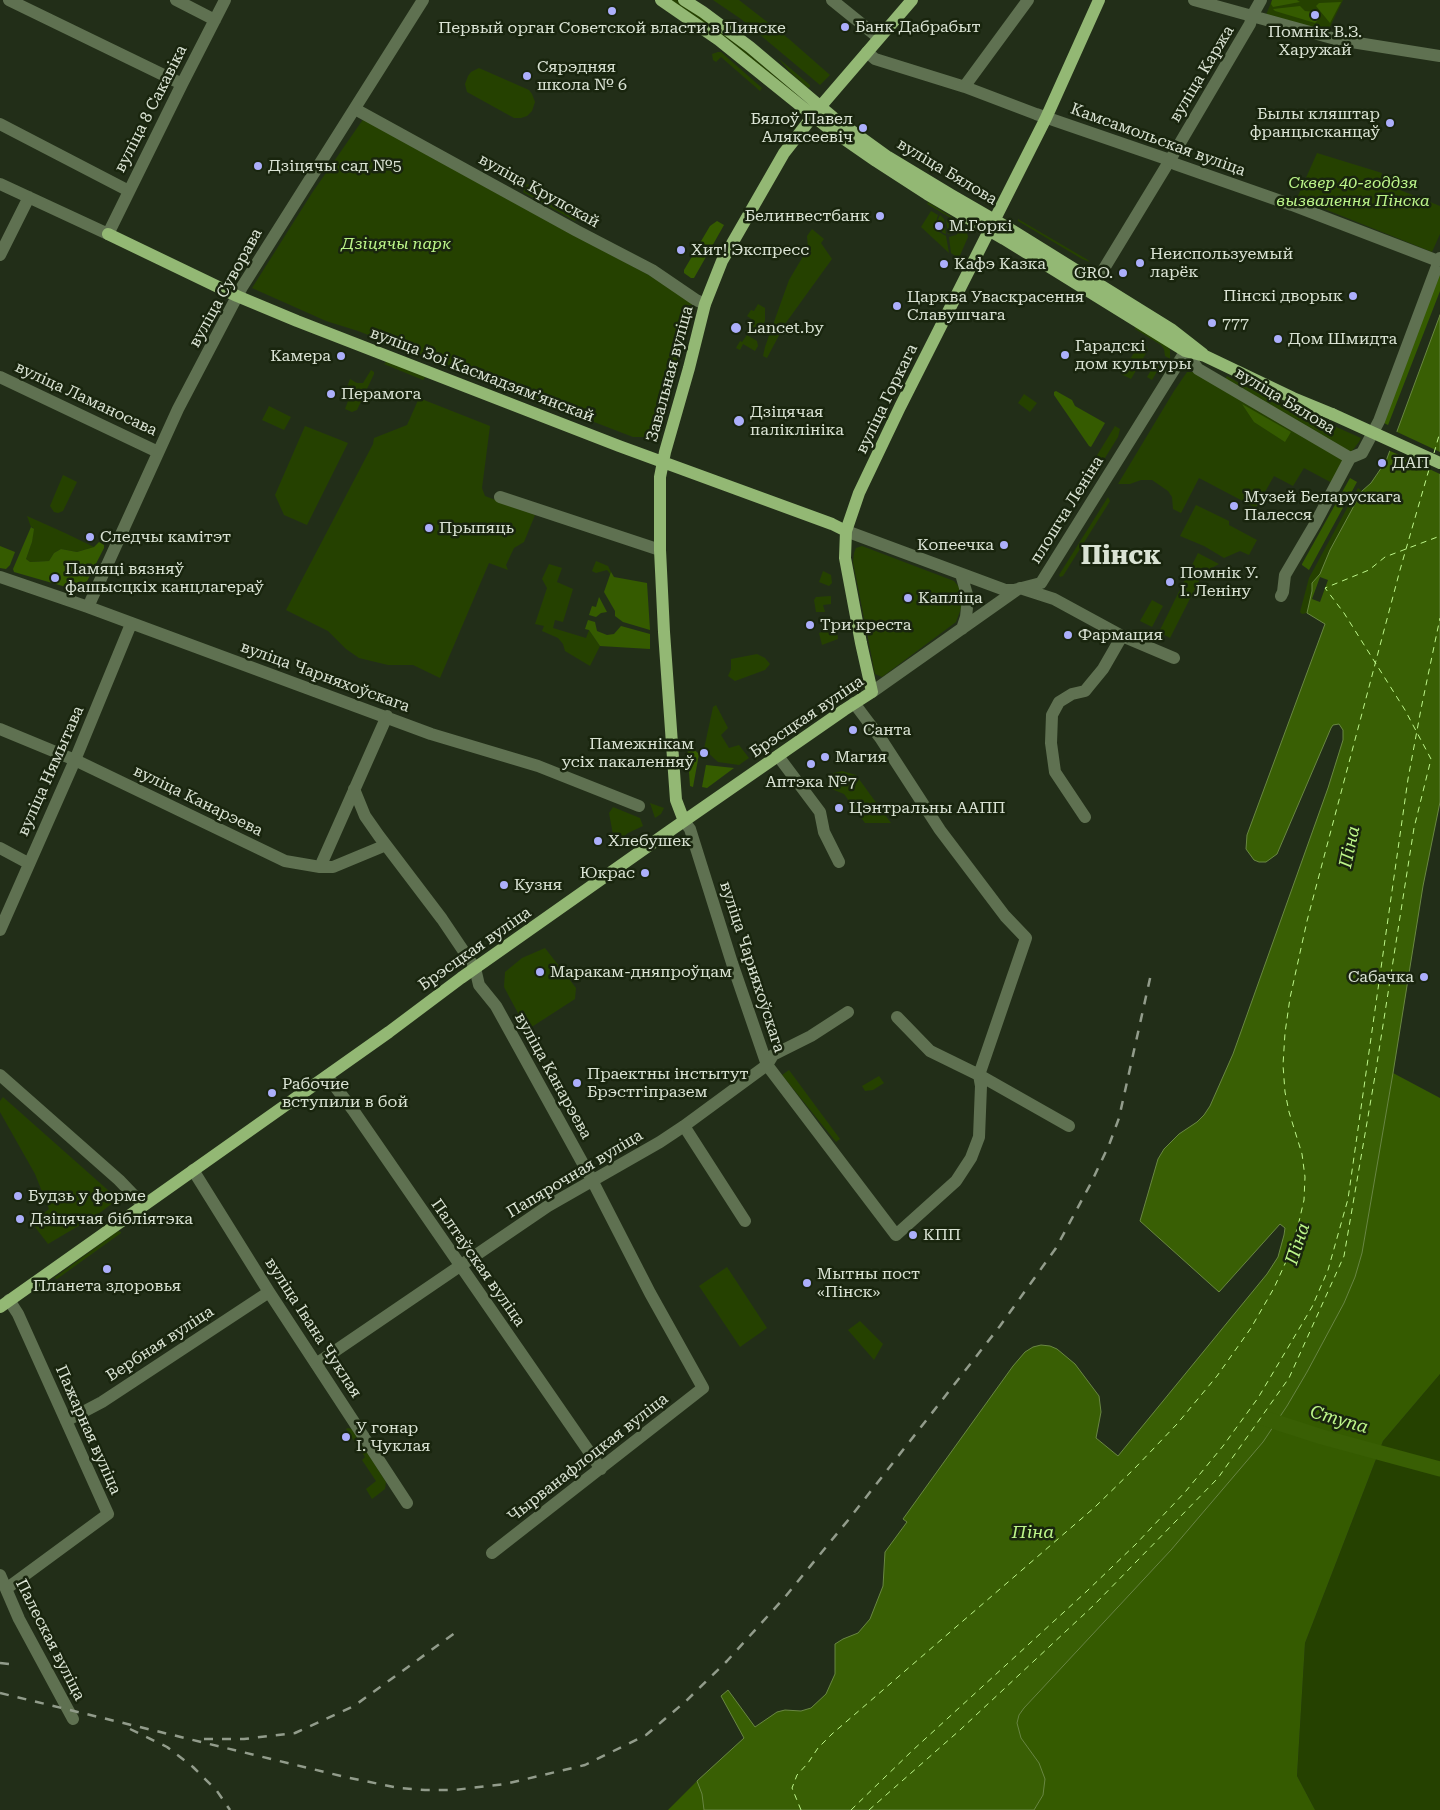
<!DOCTYPE html>
<html>
<head>
<meta charset="utf-8">
<style>
  body { margin:0 }
  canvas { display:block; background:#222e18 }
</style>
</head>
<body>
<canvas width="1440" height="1810"></canvas>
<script>
const g = document.querySelector('canvas').getContext('2d');
g.lineJoin = 'round';
function fillPath(path, color) {
  g.fillStyle = color;
  g.fill(path, 'evenodd');
}
function toPath(rows) {
  const path = new Path2D();
  for (const r of rows) {
    path.moveTo(r[0], r[1]);
    for (let i = 2; i < r.length; i += 2) path.lineTo(r[i], r[i + 1]);
  }
  return path;
}
function strokePath(path, color, width, dash) {
  g.strokeStyle = color;
  g.lineWidth = width;
  g.lineCap = dash ? 'butt' : 'round';
  g.setLineDash(dash || []);
  g.stroke(path);
}
function label(font, color, halo, rows, align = 'center') {
  g.font = font + ' "Roboto Serif",serif';
  g.lineWidth = 5;
  g.setLineDash([]);
  g.textBaseline = 'middle';
  g.strokeStyle = halo;
  g.fillStyle = color;
  for (const [text, x, y, turn = 0] of rows) {
    g.save();
    g.translate(x, y);
    g.rotate((+turn || 0) * Math.PI / 180);
    g.textAlign = isNaN(turn) ? turn : align;
    if (halo) g.strokeText(text, 0, 0);
    g.fillText(text, 0, 0);
    g.restore();
  }
}
const green = toPath([
  [671,0,677,0,717,27,800,97,798,100,730,41],
  [713,0,739,0,789,39,830,75,820,85,741,19],
  [1272,0,1343,0,1327,33,1266,15],
  [718,52,721,52,762,88,760,91,721,57,716,62,713,60,712,54],
  [778,58,810,85,810,87,808,88,791,73],
  [479,68,529,90,532,94,535,102,532,111,527,116,521,118,514,118,467,92,465,84,468,76,471,72],
  [364,118,694,300,689,323,655,437,633,437,358,331,326,321,252,288,312,193],
  [1317,153,1382,173,1380,182,1440,206,1440,234,1432,252,1297,198],
  [527,184,579,213,575,221,523,192],
  [928,202,961,223,961,224,927,204],
  [931,211,938,215,935,226,939,232,946,236,949,253,921,227],
  [940,215,944,219,946,234,943,233,938,226,938,219],
  [1018,219,1088,260,1090,262,1082,259,1018,221],
  [946,220,959,227,956,231,948,234],
  [812,229,824,239,821,243,832,259,785,324,767,358,763,356,765,347,789,280,808,248,807,236],
  [962,229,967,233,968,237,958,260,954,255,951,253,949,237,956,235],
  [758,304,765,308,765,321,761,328,755,327,753,331,749,330,751,327,749,326,753,320,747,316,751,310,754,311],
  [1135,324,1167,345,1170,350,1170,359,1165,356,1164,349,1161,345,1135,329],
  [747,335,757,341,758,346,755,351,743,344,740,350,736,348,740,341,742,342],
  [1140,343,1146,346,1148,350,1131,379,1121,374],
  [387,361,425,377,424,379,423,380,384,364],
  [1156,362,1161,365,1152,380,1147,377],
  [371,370,374,372,374,374,357,410,352,412,345,409,351,393,346,390,350,379,357,383,363,383],
  [1187,372,1194,372,1343,459,1334,484,1304,468,1293,486,1274,476,1256,508,1199,478,1181,513,1173,509,1172,497,1168,491,1152,480,1141,480,1130,484,1118,484,1174,391],
  [1227,376,1244,386,1361,438,1359,442,1352,451,1347,451,1225,379],
  [1024,394,1037,403,1030,412,1018,403],
  [419,398,490,426,482,488,485,496,535,515,524,542,514,548,506,565,508,570,489,563,440,678,413,665,388,665,359,658,346,649,328,631,286,610,373,444,374,438,407,425],
  [269,406,291,417,284,430,262,420],
  [305,426,348,443,307,525,284,515,275,495],
  [1115,426,1120,429,1118,437,1095,474,1089,474,1088,470],
  [63,475,77,482,63,511,58,513,54,512,50,506],
  [1358,488,1362,491,1330,550,1320,574,1312,583,1312,591,1308,608,1307,613,1302,614,1300,612,1309,578],
  [1108,497,1110,501,1063,576,1060,577,1059,575],
  [1196,505,1229,521,1229,525,1257,540,1249,555,1240,551,1224,558,1204,546,1180,536],
  [27,516,65,533,94,547,77,552,61,549,54,553,49,561,30,562,26,559,32,542,33,527,31,527],
  [862,546,954,581,959,587,962,597,962,606,956,622,882,677,875,674,853,562,854,553,856,548],
  [1198,553,1219,564,1203,573,1170,638,1159,632],
  [596,561,608,566,611,572,611,575,607,570,596,573,592,571],
  [549,564,562,568,557,582,573,589,563,622,555,620,553,628,586,638,589,630,600,646,590,666,565,651,563,644,558,638,542,631,544,626,535,624,547,588,542,579],
  [823,571,831,575,832,583,829,586,819,582],
  [831,596,831,604,823,605,825,612,816,612,814,600,816,597],
  [1152,600,1163,606,1152,627,1140,621],
  [828,630,829,632,837,631,838,639,822,645,819,633],
  [757,654,765,658,770,664,765,670,735,681,728,676,731,669,731,659],
  [716,705,728,728,721,735,729,748,739,745,749,758,739,765,718,762,704,749,713,707],
  [842,771,856,775,891,823,865,823,844,794,834,790,828,784,827,778,834,773],
  [650,803,664,808,661,814,655,818],
  [613,807,640,818,643,826,628,833,617,842,614,840,609,813],
  [545,948,576,988,575,999,527,1030,504,987,505,972,522,958],
  [789,1070,840,1139,836,1142,782,1075],
  [879,1076,884,1083,873,1090,865,1091,862,1086],
  [3,1097,118,1199,97,1215,48,1244,32,1223,49,1209,35,1174,0,1112,0,1101],
  [118,1231,121,1232,121,1233,57,1279,54,1278],
  [727,1267,767,1328,740,1347,699,1286],
  [860,1321,883,1344,874,1360,848,1330],
  [1440,1374,1440,1810,1315,1810,1297,1776,1305,1643,1383,1441],
  [348,1428,352,1429,386,1482,385,1489,372,1499,366,1489,376,1481,362,1460,365,1457,346,1429]
]);
const forest = toPath([
  [1272,0,1297,0,1300,2,1273,7,1271,4],
  [1341,2,1330,23,1316,6,1319,3],
  [1300,6,1305,11,1314,12,1318,17,1318,20,1315,23,1275,11,1273,9],
  [717,221,724,225,694,278,691,278,684,273,684,270,710,226],
  [1440,271,1440,291,1388,425,1382,422],
  [1056,391,1072,400,1075,406,1105,423,1091,447,1089,446,1054,395,1054,392],
  [1242,404,1291,432,1285,442,1254,422],
  [1350,478,1357,482,1309,570,1302,565,1302,564],
  [31,527,34,529,32,542,26,559,30,562,49,561,54,553,61,549,77,552,94,547,99,542,104,545,104,548,83,589,80,591,14,572,13,569],
  [0,546,15,552,10,565,6,569,0,568],
  [611,572,614,577,647,583,650,630,623,622,615,616,615,611,604,592],
  [599,597,607,612,601,613,596,617,589,615,592,606,596,607],
  [588,620,595,622,597,631,607,635,614,634,621,626,650,634,650,649,600,646,589,630,585,629],
  [687,743,699,754,693,787,690,786],
  [706,765,734,768,707,788,702,787],
  [1393,1073,1440,1098,1440,1374,1383,1441,1305,1643,1297,1776,1315,1810,1034,1810,1043,1795,1039,1763,1021,1738,1017,1723,1019,1715,1024,1708,1171,1550,1263,1442,1287,1406,1307,1372,1344,1303,1355,1277,1362,1253],
  [697,1781,702,1794,704,1810,668,1810]
]);
const water = toPath([
  [1440,315,1440,802,1423,886,1393,1073,1362,1253,1355,1277,1344,1303,1307,1372,1287,1406,1263,1442,1171,1550,1024,1708,1019,1715,1017,1723,1021,1738,1039,1763,1045,1779,1043,1795,1034,1810,704,1810,702,1794,697,1781,744,1738,721,1696,728,1690,755,1727,777,1712,785,1710,801,1711,811,1708,826,1694,835,1674,835,1644,843,1639,858,1633,870,1619,883,1586,885,1552,907,1522,903,1519,1013,1366,1025,1352,1033,1347,1041,1345,1050,1346,1057,1349,1075,1364,1099,1396,1101,1412,1096,1438,1118,1456,1267,1274,1278,1257,1284,1235,1285,1228,1280,1224,1219,1292,1140,1221,1158,1159,1164,1149,1179,1134,1197,1122,1204,1115,1210,1106,1233,1054,1328,788,1343,740,1343,730,1339,724,1333,725,1331,728,1277,854,1266,862,1259,862,1254,860,1246,849,1247,835,1325,624,1307,613,1312,591,1312,583,1320,574,1330,550,1362,491,1371,483,1386,461,1440,315]
]);
const pier = toPath([
  [1395,431,1440,452,1440,474,1388,450],
  [1320,577,1328,580,1320,602,1312,599]
]);
const river = toPath([
  [1257,1416,1322,1437,1440,1469]
]);
const ferry = toPath([
  [1434,453,1440,432],
  [801,1810,792,1788,797,1775,808,1763,818,1748,832,1734,1095,1507,1135,1468,1177,1424,1217,1376,1251,1328,1274,1288,1289,1255,1298,1226,1304,1200,1305,1177,1302,1154,1289,1112,1285,1092,1283,1065,1285,1033,1290,998,1307,921,1400,570,1430,466],
  [851,1810,913,1750,1087,1591,1136,1544,1186,1491,1223,1446,1258,1398,1312,1307,1328,1270,1348,1199,1408,779,1421,709,1440,618],
  [869,1810,960,1730,1094,1605,1218,1478,1289,1378,1344,1256,1375,1076,1414,828,1431,759,1405,710,1344,613,1325,588,1369,570,1385,557,1440,536]
]);
const minor = toPath([
  [9,0,182,84],
  [176,0,215,20],
  [832,0,879,38],
  [1194,0,1339,40,1440,56],
  [867,52,875,59,965,87,1036,114,1161,157,1170,160,1175,164,1292,205,1438,261],
  [965,87,967,83,1028,0],
  [355,109,577,231,652,270,696,300,705,304],
  [0,124,129,191],
  [0,184,108,234,182,84,225,0],
  [0,255,29,197],
  [1091,290,1170,160,1250,24,1252,16,1261,0],
  [1185,351,1198,369,1350,458],
  [0,377,158,452],
  [500,497,660,550],
  [846,531,1005,590,1014,590,1041,583,1190,344],
  [961,574,968,598,966,617,962,629],
  [0,577,88,607,431,734,538,766,639,806],
  [1020,588,1054,599,1122,636,1174,658],
  [1281,596,1283,592,1285,575,1315,524,1350,458,1362,453,1379,421,1440,258],
  [88,607,178,409,242,287,423,0],
  [872,692,1018,589],
  [0,729,75,760,285,861,320,867,333,867,386,845],
  [778,756,820,812,824,832,839,862],
  [354,789,365,816,379,836,442,919,475,968,479,985,496,1006,592,1180,650,1293,703,1388,492,1553],
  [1085,817,1055,772,1051,743,1052,715,1059,702,1072,694,1085,691,1089,686,1103,669,1122,636],
  [684,821,690,829,732,963,767,1065,896,1235,956,1181,971,1158,979,1137,981,1086,979,1075,1026,938,1005,916,940,830,881,739,854,703],
  [0,848,28,863],
  [320,867,387,716],
  [0,930,75,760,131,624],
  [897,1017,930,1051,979,1075,1069,1126],
  [0,1075,119,1180,143,1205],
  [327,1076,353,1110,601,1469],
  [684,1126,745,1221],
  [193,1170,269,1292,407,1503],
  [316,1364,548,1206,660,1142,684,1126,767,1065,773,1055,811,1036,848,1012],
  [66,1421,102,1402,269,1292],
  [0,1575,19,1619,73,1719],
  [6,1589,108,1514,18,1314,9,1300]
]);
const major = toPath([
  [661,0,719,40,827,127,876,161,927,194,1004,239,1185,351,1205,356,1293,398,1332,414],
  [684,0,703,12,750,47,834,118,888,157,951,195,1010,229,1171,329,1203,354],
  [108,234,237,296,297,321,619,446,832,524,846,531],
  [684,821,676,800,664,632,660,550,660,477,665,452,689,368,705,304,722,261,784,153,820,107,912,0],
  [0,1307,389,1032,461,978,671,830,844,710,872,692,861,643,845,558,846,531,859,493,900,407,1046,118,1099,0]
]);
const rail = toPath([
  [0,1663,10,1664],
  [0,1693,345,1777,399,1788,425,1790,454,1790,505,1784,585,1765,646,1735,686,1701,727,1661,785,1597,849,1519,1000,1326,1056,1248,1091,1183,1109,1145,1119,1118,1151,974],
  [130,1729,167,1747,193,1767,217,1791,230,1810],
  [204,1739,244,1739,295,1733,354,1706,459,1630]
]);
const majorBridge = toPath([
  [1332,414,1440,463]
]);
const markers = [
  [612,11,5,"#acaffb"],
  [1315,15,5,"#acaffb"],
  [845,27,5,"#acaffb"],
  [527,76,5,"#acaffb"],
  [1390,123,5,"#acaffb"],
  [863,128,5,"#acaffb"],
  [258,166,5,"#acaffb"],
  [880,216,5,"#acaffb"],
  [939,226,5,"#acaffb"],
  [681,250,5,"#acaffb"],
  [1140,263,5,"#acaffb"],
  [944,264,5,"#acaffb"],
  [1123,273,5,"#acaffb"],
  [1353,296,5,"#acaffb"],
  [897,306,5,"#acaffb"],
  [1212,323,5,"#acaffb"],
  [736,328,6,"#acaffb"],
  [1278,339,5,"#acaffb"],
  [1065,355,5,"#acaffb"],
  [341,356,5,"#acaffb"],
  [331,394,5,"#acaffb"],
  [739,421,6,"#acaffb"],
  [1382,463,5,"#acaffb"],
  [1234,506,5,"#acaffb"],
  [429,528,5,"#acaffb"],
  [90,537,5,"#acaffb"],
  [1004,545,5,"#acaffb"],
  [55,578,5,"#acaffb"],
  [1170,582,5,"#acaffb"],
  [908,598,5,"#acaffb"],
  [810,625,5,"#acaffb"],
  [1068,635,5,"#acaffb"],
  [853,730,5,"#acaffb"],
  [704,753,5,"#acaffb"],
  [825,757,5,"#acaffb"],
  [811,764,5,"#acaffb"],
  [839,808,5,"#acaffb"],
  [598,841,5,"#acaffb"],
  [645,873,5,"#acaffb"],
  [504,885,5,"#acaffb"],
  [540,972,5,"#acaffb"],
  [1424,977,5,"#acaffb"],
  [577,1083,5,"#acaffb"],
  [272,1093,5,"#acaffb"],
  [18,1196,5,"#acaffb"],
  [20,1219,5,"#acaffb"],
  [913,1235,5,"#acaffb"],
  [107,1269,5,"#acaffb"],
  [807,1283,5,"#acaffb"],
  [346,1437,5,"#acaffb"]
];
const poiNames = [
  ["Банк Дабрабыт",855,27],
  ["Первый орган Советской власти в Пинске",612,28,"center"],
  ["Помнік В.З.",1315,32,"center"],
  ["Харужай",1315,50,"center"],
  ["Сярэдняя",537,67],
  ["школа № 6",537,85],
  ["Былы кляштар",1380,114,"right"],
  ["францысканцаў",1380,132,"right"],
  ["Бялоў Павел",853,119,"right"],
  ["Аляксеевіч",853,137,"right"],
  ["Дзіцячы сад №5",268,166],
  ["Белинвестбанк",870,216,"right"],
  ["М.Горкі",949,226],
  ["Хит! Экспресс",691,250],
  ["Неиспользуемый",1150,254],
  ["ларёк",1150,272],
  ["Кафэ Казка",954,264],
  ["GRO.",1113,273,"right"],
  ["Пінскі дворык",1343,296,"right"],
  ["Царква Уваскрасення",907,297],
  ["Славушчага",907,315],
  ["777",1222,323],
  ["Lancet.by",747,328],
  ["Дом Шмидта",1288,339],
  ["Гарадскі",1075,346],
  ["дом культуры",1075,364],
  ["Камера",331,356,"right"],
  ["Перамога",341,394],
  ["Дзіцячая",750,412],
  ["паліклініка",750,430],
  ["ДАП",1392,463],
  ["Музей Беларускага",1244,497],
  ["Палесся",1244,515],
  ["Прыпяць",439,528],
  ["Следчы камітэт",100,537],
  ["Копеечка",994,545,"right"],
  ["Памяці вязняў",65,569],
  ["фашысцкіх канцлагераў",65,587],
  ["Помнік У.",1180,573],
  ["І. Леніну",1180,591],
  ["Капліца",918,598],
  ["Три креста",820,625],
  ["Фармация",1078,635],
  ["Санта",863,730],
  ["Памежнікам",694,744,"right"],
  ["усіх пакаленняў",694,762,"right"],
  ["Магия",835,757],
  ["Аптэка №7",811,782,"center"],
  ["Цэнтральны ААПП",849,808],
  ["Хлебушек",608,841],
  ["Юкрас",635,873,"right"],
  ["Кузня",514,885],
  ["Маракам-дняпроўцам",550,972],
  ["Сабачка",1414,977,"right"],
  ["Праектны інстытут",587,1074],
  ["Брэстгіпразем",587,1092],
  ["Рабочие",282,1084],
  ["вступили в бой",282,1102],
  ["Будзь у форме",28,1196],
  ["Дзіцячая бібліятэка",30,1219],
  ["КПП",923,1235],
  ["Мытны пост",817,1274],
  ["«Пінск»",817,1292],
  ["Планета здоровья",107,1286,"center"],
  ["У гонар",356,1428],
  ["І. Чуклая",356,1446]
];
const streetNames = [
  ["вуліца Каржа",1202,74,-59],
  ["вуліца 8 Сакавіка",151,109,-63],
  ["Камсамольская вуліца",1158,140,20],
  ["вуліца Бялова",947,172,31],
  ["вуліца Крупскай",539,191,29],
  ["вуліца Суворава",226,288,-61],
  ["Завальная вуліца",670,374,-75],
  ["вуліца Зоі Касмадзямʼянскай",482,375,21],
  ["вуліца Ламаносава",86,399,25],
  ["вуліца Горкага",887,399,-64],
  ["вуліца Бялова",1285,401,31],
  ["плошча Леніна",1067,510,-58],
  ["вуліца Чарняхоўскага",325,677,20],
  ["Брэсцкая вуліца",807,717,-34],
  ["вуліца Нямытава",51,771,-66],
  ["вуліца Канарэева",198,801,26],
  ["Брэсцкая вуліца",475,949,-35],
  ["вуліца Чарняхоўскага",752,967,72],
  ["вуліца Канарэева",553,1076,61],
  ["Папярочная вуліца",575,1174,-31],
  ["Палтаўская вуліца",478,1263,55],
  ["вуліца Івана Чуклая",313,1328,57],
  ["Вербная вуліца",160,1344,-33],
  ["Пажарная вуліца",88,1430,66],
  ["Чырванафлоцкая вуліца",588,1458,-38],
  ["Палеская вуліца",50,1640,63]
];
const parkNames = [
  ["Сквер 40-годдзя",1353,183],
  ["вызвалення Пінска",1353,201],
  ["Дзіцячы парк",396,244]
];
const waterNames = [
  ["Піна",1350,847,-78],
  ["Піна",1298,1244,-72],
  ["Ступа",1339,1420,16],
  ["Піна",1033,1533]
];
const townNames = [
  ["Пінск",1121,556]
];
fillPath(green, '#254100');
fillPath(forest, '#355b00');
fillPath(water, '#395f04');
strokePath(water, '#698742', 1);
fillPath(pier, '#222e18');
strokePath(river, '#395f04', 15);
strokePath(ferry, '#bdf68a', 1, [6, 5]);
strokePath(minor, '#5f7151', 12);
strokePath(major, '#93b874', 12);
strokePath(rail, '#929c8b', 2.5, [9, 9]);
strokePath(majorBridge, '#93b874', 12);
for (const [x, y, r, color] of markers) {
  const dot = new Path2D();
  dot.arc(x, y, r, 0, 2 * Math.PI);
  g.fillStyle = color;
  g.fill(dot);
  strokePath(dot, '#19250e', 2);
}
label('16px', '#dae3d4', '#19250e', poiNames, 'left');
label('16px', '#dae3d4', '#19250e', streetNames);
label('italic 16px', '#bcf58a', '#19250e', parkNames);
label('italic 18px', '#bdf68a', '#19250e', waterNames);
label('bold 26px', '#dae3d4', '#19250e', townNames);
</script>
</body>
</html>
